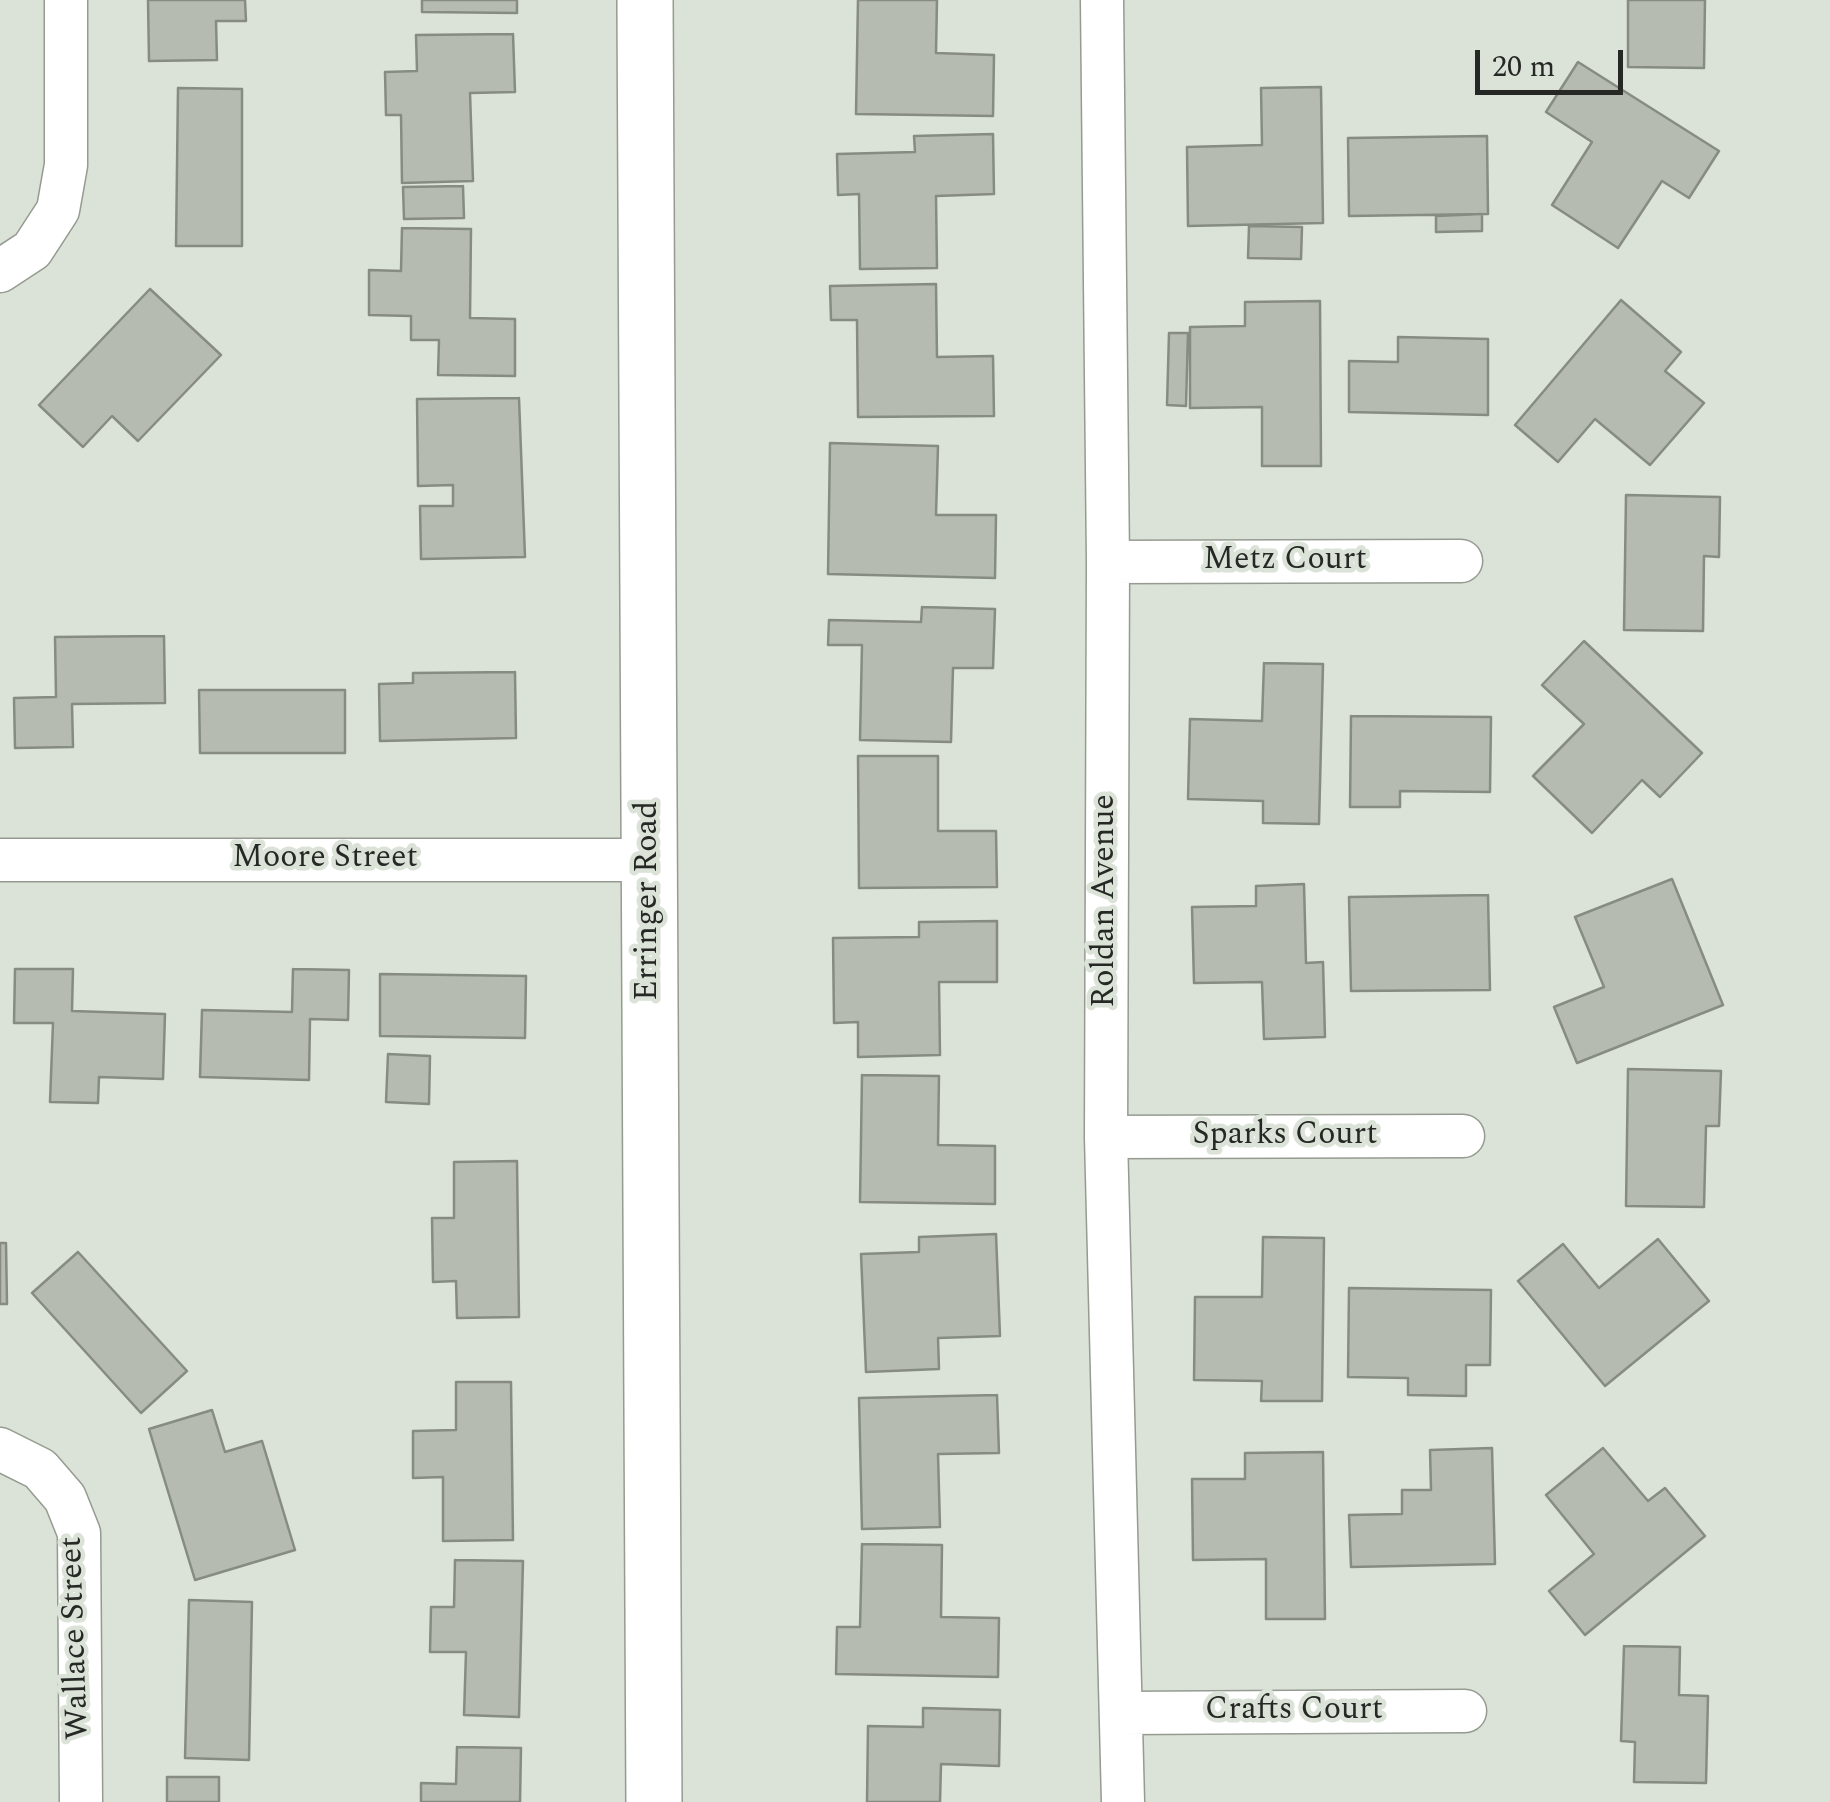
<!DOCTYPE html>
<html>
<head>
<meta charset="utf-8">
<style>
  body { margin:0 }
  #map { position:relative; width:1830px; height:1802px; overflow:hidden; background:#dbe2d7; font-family:Spectral,serif }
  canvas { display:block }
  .scale { position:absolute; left:1475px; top:50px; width:148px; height:45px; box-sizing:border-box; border:5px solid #252824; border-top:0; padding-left:12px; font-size:30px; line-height:35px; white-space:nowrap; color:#252824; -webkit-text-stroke:8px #dbe2d7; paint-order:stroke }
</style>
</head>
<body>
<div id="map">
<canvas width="1830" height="1802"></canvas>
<div class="scale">20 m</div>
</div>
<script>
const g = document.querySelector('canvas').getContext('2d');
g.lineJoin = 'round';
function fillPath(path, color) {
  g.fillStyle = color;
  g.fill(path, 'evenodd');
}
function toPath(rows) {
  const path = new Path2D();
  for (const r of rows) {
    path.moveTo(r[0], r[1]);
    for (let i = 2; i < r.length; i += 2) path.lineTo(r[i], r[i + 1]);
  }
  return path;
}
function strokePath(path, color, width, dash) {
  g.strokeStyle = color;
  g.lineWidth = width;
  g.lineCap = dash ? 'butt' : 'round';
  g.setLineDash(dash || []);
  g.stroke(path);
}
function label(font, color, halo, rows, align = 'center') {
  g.font = font + ' Spectral,serif';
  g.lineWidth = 9;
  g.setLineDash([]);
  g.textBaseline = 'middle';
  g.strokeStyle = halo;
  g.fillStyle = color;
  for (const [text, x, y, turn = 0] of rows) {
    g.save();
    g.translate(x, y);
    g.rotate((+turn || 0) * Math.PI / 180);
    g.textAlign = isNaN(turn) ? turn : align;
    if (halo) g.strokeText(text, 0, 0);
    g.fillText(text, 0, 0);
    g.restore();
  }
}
const building = toPath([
  [148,0,245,0,246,21,216,21,217,60,149,61,148,0],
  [422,0,517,0,517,13,422,12,422,0],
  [858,0,937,0,936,53,994,55,993,116,856,114,858,0],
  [1628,0,1705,0,1704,68,1628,67,1628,0],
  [513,34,515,92,470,93,473,181,402,183,401,115,386,115,385,72,417,71,416,35,513,34],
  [1578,62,1719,151,1689,198,1662,181,1618,248,1552,205,1592,142,1546,112,1578,62],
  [1321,87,1323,223,1188,226,1187,147,1262,145,1261,88,1321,87],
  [178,88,242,89,242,246,176,246,178,88],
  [993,134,994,194,936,196,937,268,860,269,859,194,838,195,837,154,915,152,914,136,993,134],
  [1487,136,1488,214,1349,216,1348,138,1487,136],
  [463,186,464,218,404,219,403,187,463,186],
  [1482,214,1482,231,1436,232,1436,216,1482,214],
  [1249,226,1302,227,1301,259,1248,258,1249,226],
  [402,228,471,229,470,318,515,319,515,376,438,375,439,340,411,340,411,316,369,315,369,270,401,271,402,228],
  [936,284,937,357,993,356,994,416,858,417,857,320,831,320,830,286,936,284],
  [150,289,221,355,138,441,112,416,83,447,39,405,150,289],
  [1621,300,1681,352,1665,371,1704,403,1650,465,1595,419,1558,462,1515,425,1621,300],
  [1320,301,1321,466,1262,466,1262,407,1190,408,1190,327,1245,326,1245,302,1320,301],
  [1169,333,1188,333,1186,406,1167,405,1169,333],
  [1398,337,1488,339,1488,415,1349,412,1349,361,1398,362,1398,337],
  [519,398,525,557,421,559,420,506,453,506,453,485,418,486,417,399,519,398],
  [830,443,938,446,936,515,996,515,995,578,828,574,830,443],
  [1626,495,1720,497,1719,557,1704,556,1703,631,1624,630,1626,495],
  [922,607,995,609,993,668,953,668,951,742,860,740,862,645,828,645,829,620,921,622,922,607],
  [164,636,165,703,72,704,73,747,15,748,14,698,56,697,55,637,164,636],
  [1584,641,1702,753,1660,797,1642,780,1592,833,1533,776,1584,724,1542,685,1584,641],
  [1264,663,1323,664,1319,824,1263,823,1263,801,1188,799,1190,719,1262,721,1264,663],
  [515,672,516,738,380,741,379,684,413,683,413,673,515,672],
  [199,690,345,690,345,753,200,753,199,690],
  [1351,716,1491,717,1490,792,1400,791,1400,807,1350,807,1351,716],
  [858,756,938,756,938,831,996,831,997,887,859,888,858,756],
  [1672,879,1723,1005,1577,1063,1554,1007,1604,987,1575,917,1672,879],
  [1304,884,1306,963,1323,962,1325,1037,1264,1039,1262,982,1194,983,1192,907,1256,906,1256,886,1304,884],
  [1488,895,1490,990,1351,991,1349,897,1488,895],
  [997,921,997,982,939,982,940,1055,858,1057,858,1022,834,1023,833,938,919,937,919,922,997,921],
  [15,969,73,969,72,1011,165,1014,163,1079,99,1077,98,1103,50,1102,53,1023,14,1023,15,969],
  [293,969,349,970,348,1020,310,1019,309,1080,200,1077,202,1010,292,1012,293,969],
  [380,974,526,976,525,1038,380,1036,380,974],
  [388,1054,430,1056,429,1104,386,1102,388,1054],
  [1628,1069,1721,1071,1719,1126,1706,1126,1704,1207,1626,1206,1628,1069],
  [862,1075,939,1076,938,1145,995,1146,995,1204,860,1202,862,1075],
  [517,1161,519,1317,457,1318,456,1281,433,1282,432,1218,454,1218,454,1162,517,1161],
  [996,1234,1000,1336,938,1338,939,1369,866,1372,861,1254,919,1252,919,1237,996,1234],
  [1263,1237,1324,1238,1322,1401,1261,1401,1262,1381,1194,1380,1195,1297,1262,1297,1263,1237],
  [1658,1239,1709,1301,1605,1386,1518,1281,1563,1244,1599,1288,1658,1239],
  [0,1243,6,1243,7,1304,0,1304,0,1243],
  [78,1252,187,1371,141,1413,32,1293,78,1252],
  [1349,1288,1491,1290,1490,1365,1466,1365,1466,1396,1408,1395,1408,1378,1348,1377,1349,1288],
  [456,1382,511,1382,513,1540,443,1541,443,1477,413,1478,413,1431,456,1430,456,1382],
  [997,1395,999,1453,938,1454,940,1527,862,1529,859,1398,997,1395],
  [212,1410,225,1452,262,1441,295,1550,195,1580,149,1429,212,1410],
  [1492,1448,1495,1564,1351,1567,1349,1515,1402,1514,1402,1490,1431,1490,1430,1450,1492,1448],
  [1603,1448,1648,1501,1665,1488,1705,1536,1585,1635,1549,1591,1594,1554,1546,1495,1603,1448],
  [1323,1452,1325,1619,1266,1619,1266,1559,1193,1560,1192,1479,1245,1479,1245,1453,1323,1452],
  [862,1544,942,1545,941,1617,999,1618,998,1677,836,1674,837,1627,860,1627,862,1544],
  [455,1560,523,1561,519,1717,464,1715,466,1652,430,1652,431,1607,454,1607,455,1560],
  [189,1600,252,1602,249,1760,185,1758,189,1600],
  [1624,1646,1680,1647,1679,1695,1708,1696,1706,1783,1634,1782,1635,1742,1621,1741,1624,1646],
  [923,1708,1000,1710,999,1766,941,1764,940,1802,867,1802,868,1726,923,1727,923,1708],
  [457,1747,521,1748,520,1802,421,1802,421,1783,456,1784,457,1747],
  [167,1777,219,1777,219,1802,167,1802,167,1777]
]);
const street = toPath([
  [1102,0,1108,562,1106,1137,1123,1802],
  [0,271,32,250,58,210,66,165,66,0],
  [1108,562,1461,561],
  [0,860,650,860],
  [1106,1137,1463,1136],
  [0,1449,40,1469,65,1498,79,1533,81,1802],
  [1123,1713,1465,1711]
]);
const secondary = toPath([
  [645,0,654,1802]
]);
const streetNames = [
  ["Metz Court",1285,562],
  ["Moore Street",325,860],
  ["Erringer Road",650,901,-90],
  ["Roldan Avenue",1107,901,-90],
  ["Sparks Court",1285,1137],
  ["Wallace Street",77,1638,-92],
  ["Crafts Court",1294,1712]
];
fillPath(building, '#b5bbb0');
strokePath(building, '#868c82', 2.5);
strokePath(street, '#959b90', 45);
strokePath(secondary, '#959b90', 58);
strokePath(street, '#fff', 42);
strokePath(secondary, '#fff', 55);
label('32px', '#252824', '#dbe2d7', streetNames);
</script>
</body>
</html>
